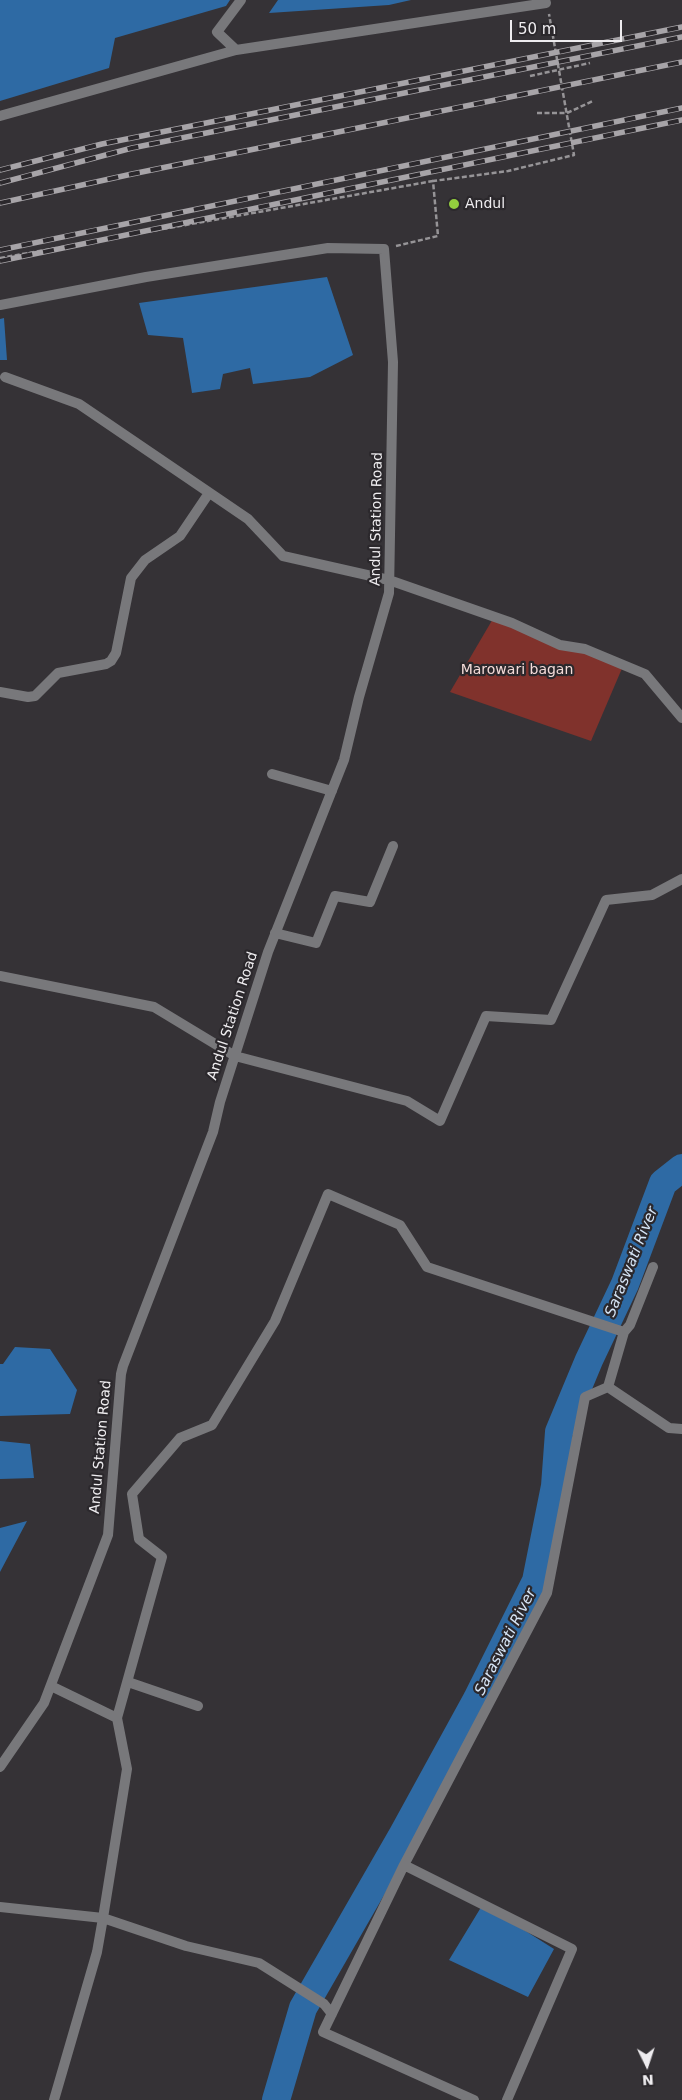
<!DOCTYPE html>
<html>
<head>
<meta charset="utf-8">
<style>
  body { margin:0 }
  #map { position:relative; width:682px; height:2100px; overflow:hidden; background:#353236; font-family:"DejaVu Sans",sans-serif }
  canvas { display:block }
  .north { position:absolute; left:622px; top:2040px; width:50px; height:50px; -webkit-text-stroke:4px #2b282c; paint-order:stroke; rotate:176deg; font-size:14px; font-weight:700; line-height:20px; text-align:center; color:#eeecef }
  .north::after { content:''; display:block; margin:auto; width:18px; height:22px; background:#eeecef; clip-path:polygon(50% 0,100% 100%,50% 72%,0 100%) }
  .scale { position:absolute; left:510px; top:20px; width:112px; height:22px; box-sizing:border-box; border:2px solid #eeecef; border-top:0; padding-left:6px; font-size:15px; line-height:18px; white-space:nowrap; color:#eeecef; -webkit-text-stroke:4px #2b282c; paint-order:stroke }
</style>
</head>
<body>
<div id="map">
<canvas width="682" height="2100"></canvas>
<div class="north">N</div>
<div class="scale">50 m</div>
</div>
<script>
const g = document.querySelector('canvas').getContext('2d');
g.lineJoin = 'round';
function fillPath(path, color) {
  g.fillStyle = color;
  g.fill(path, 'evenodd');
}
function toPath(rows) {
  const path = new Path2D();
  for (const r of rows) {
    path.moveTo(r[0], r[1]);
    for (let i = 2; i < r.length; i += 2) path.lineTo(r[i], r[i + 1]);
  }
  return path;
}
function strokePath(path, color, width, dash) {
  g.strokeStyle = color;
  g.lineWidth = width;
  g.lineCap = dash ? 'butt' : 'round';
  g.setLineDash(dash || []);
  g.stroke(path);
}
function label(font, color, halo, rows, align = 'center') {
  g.font = font + ' "DejaVu Sans",sans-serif';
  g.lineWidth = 4.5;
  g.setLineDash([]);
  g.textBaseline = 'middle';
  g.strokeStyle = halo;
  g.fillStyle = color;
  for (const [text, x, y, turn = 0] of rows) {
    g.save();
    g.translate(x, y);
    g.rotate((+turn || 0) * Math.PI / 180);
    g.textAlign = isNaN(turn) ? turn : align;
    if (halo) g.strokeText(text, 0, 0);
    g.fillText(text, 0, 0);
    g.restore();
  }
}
const green = toPath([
  [494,617,623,666,591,741,450,692]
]);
const water = toPath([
  [0,0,230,0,226,6,115,38,109,68,0,101],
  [278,0,411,0,389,5,269,13],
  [327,277,353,355,310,377,253,384,250,368,223,374,220,389,192,393,183,338,148,335,139,303],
  [4,318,7,360,0,360,0,319],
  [15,1347,50,1349,77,1390,70,1414,0,1416,0,1364,3,1364],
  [0,1441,30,1444,34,1478,0,1479],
  [27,1521,0,1572,0,1528],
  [483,1904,554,1949,528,1997,449,1960]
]);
const river = toPath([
  [276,2100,303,2008,403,1834,477,1699,536,1581,555,1486,559,1432,589,1360,625,1284,663,1183,682,1168]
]);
const path = toPath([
  [530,76,590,63],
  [537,113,567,113,593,101],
  [396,246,438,236,433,181,508,171,574,155,549,14],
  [0,258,433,181]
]);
const minor = toPath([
  [236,50,217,32,241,0],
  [0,116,236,50,546,3,545,0],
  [0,305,146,277,328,248,384,249,393,362,389,593,359,697,344,760,268,952,220,1102,213,1132,123,1366,121,1374,108,1535,44,1703,0,1767],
  [5,377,79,404,248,519,283,556,389,580,512,623,560,645,585,649,645,674,682,718],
  [0,692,28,697,35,696,58,673,106,664,111,661,116,653,131,578,145,560,180,536,209,493],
  [272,774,332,791],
  [275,933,316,943,335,896,370,902,393,846],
  [0,976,154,1007,235,1056,407,1101,440,1121,486,1016,551,1020,606,900,652,895,682,879],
  [624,1332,630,1325,653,1267],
  [128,1682,198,1706],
  [51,1686,117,1718,162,1557,139,1539,132,1494,180,1438,212,1425,275,1321,328,1194,400,1225,427,1267,624,1332,608,1387,669,1428,682,1429],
  [404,1865,572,1949,507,2100],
  [0,1907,103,1918,186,1946,259,1963,324,2004,332,2014],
  [54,2100,97,1952,103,1918,127,1769,117,1718],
  [474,2100,323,2032,404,1865,547,1593,585,1397,608,1387]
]);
const rail = toPath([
  [0,170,102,144,682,27],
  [0,183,132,148,682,37],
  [0,203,132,174,682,62],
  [0,250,682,108],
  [0,261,682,120]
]);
const markers = [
  [454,204,6,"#92cd3e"]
];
const poiNames = [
  ["Andul",465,204]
];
const streetNames = [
  ["Andul Station Road",377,519,-89],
  ["Andul Station Road",233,1016,-72],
  ["Andul Station Road",101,1447,-85]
];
const parkNames = [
  ["Marowari bagan",517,670]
];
const waterNames = [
  ["Saraswati River",632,1262,-68],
  ["Saraswati River",506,1642,-63]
];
fillPath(green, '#80322c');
fillPath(water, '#2e6aa4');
strokePath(river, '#2e6aa4', 28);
strokePath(path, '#969497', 2.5, [5, 2.5]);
strokePath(minor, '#78787b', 10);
strokePath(rail, '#a7a4a8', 5.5);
strokePath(rail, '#2b282c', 4, [11]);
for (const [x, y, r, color] of markers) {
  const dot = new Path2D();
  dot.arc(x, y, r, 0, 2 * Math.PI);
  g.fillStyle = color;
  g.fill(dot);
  strokePath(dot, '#2b282c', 2);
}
label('14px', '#eeecef', '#2b282c', poiNames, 'left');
label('14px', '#eeecef', '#2b282c', streetNames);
label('14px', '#f4dbd8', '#2b282c', parkNames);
label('italic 15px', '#d6e5f6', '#2b282c', waterNames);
</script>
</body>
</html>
